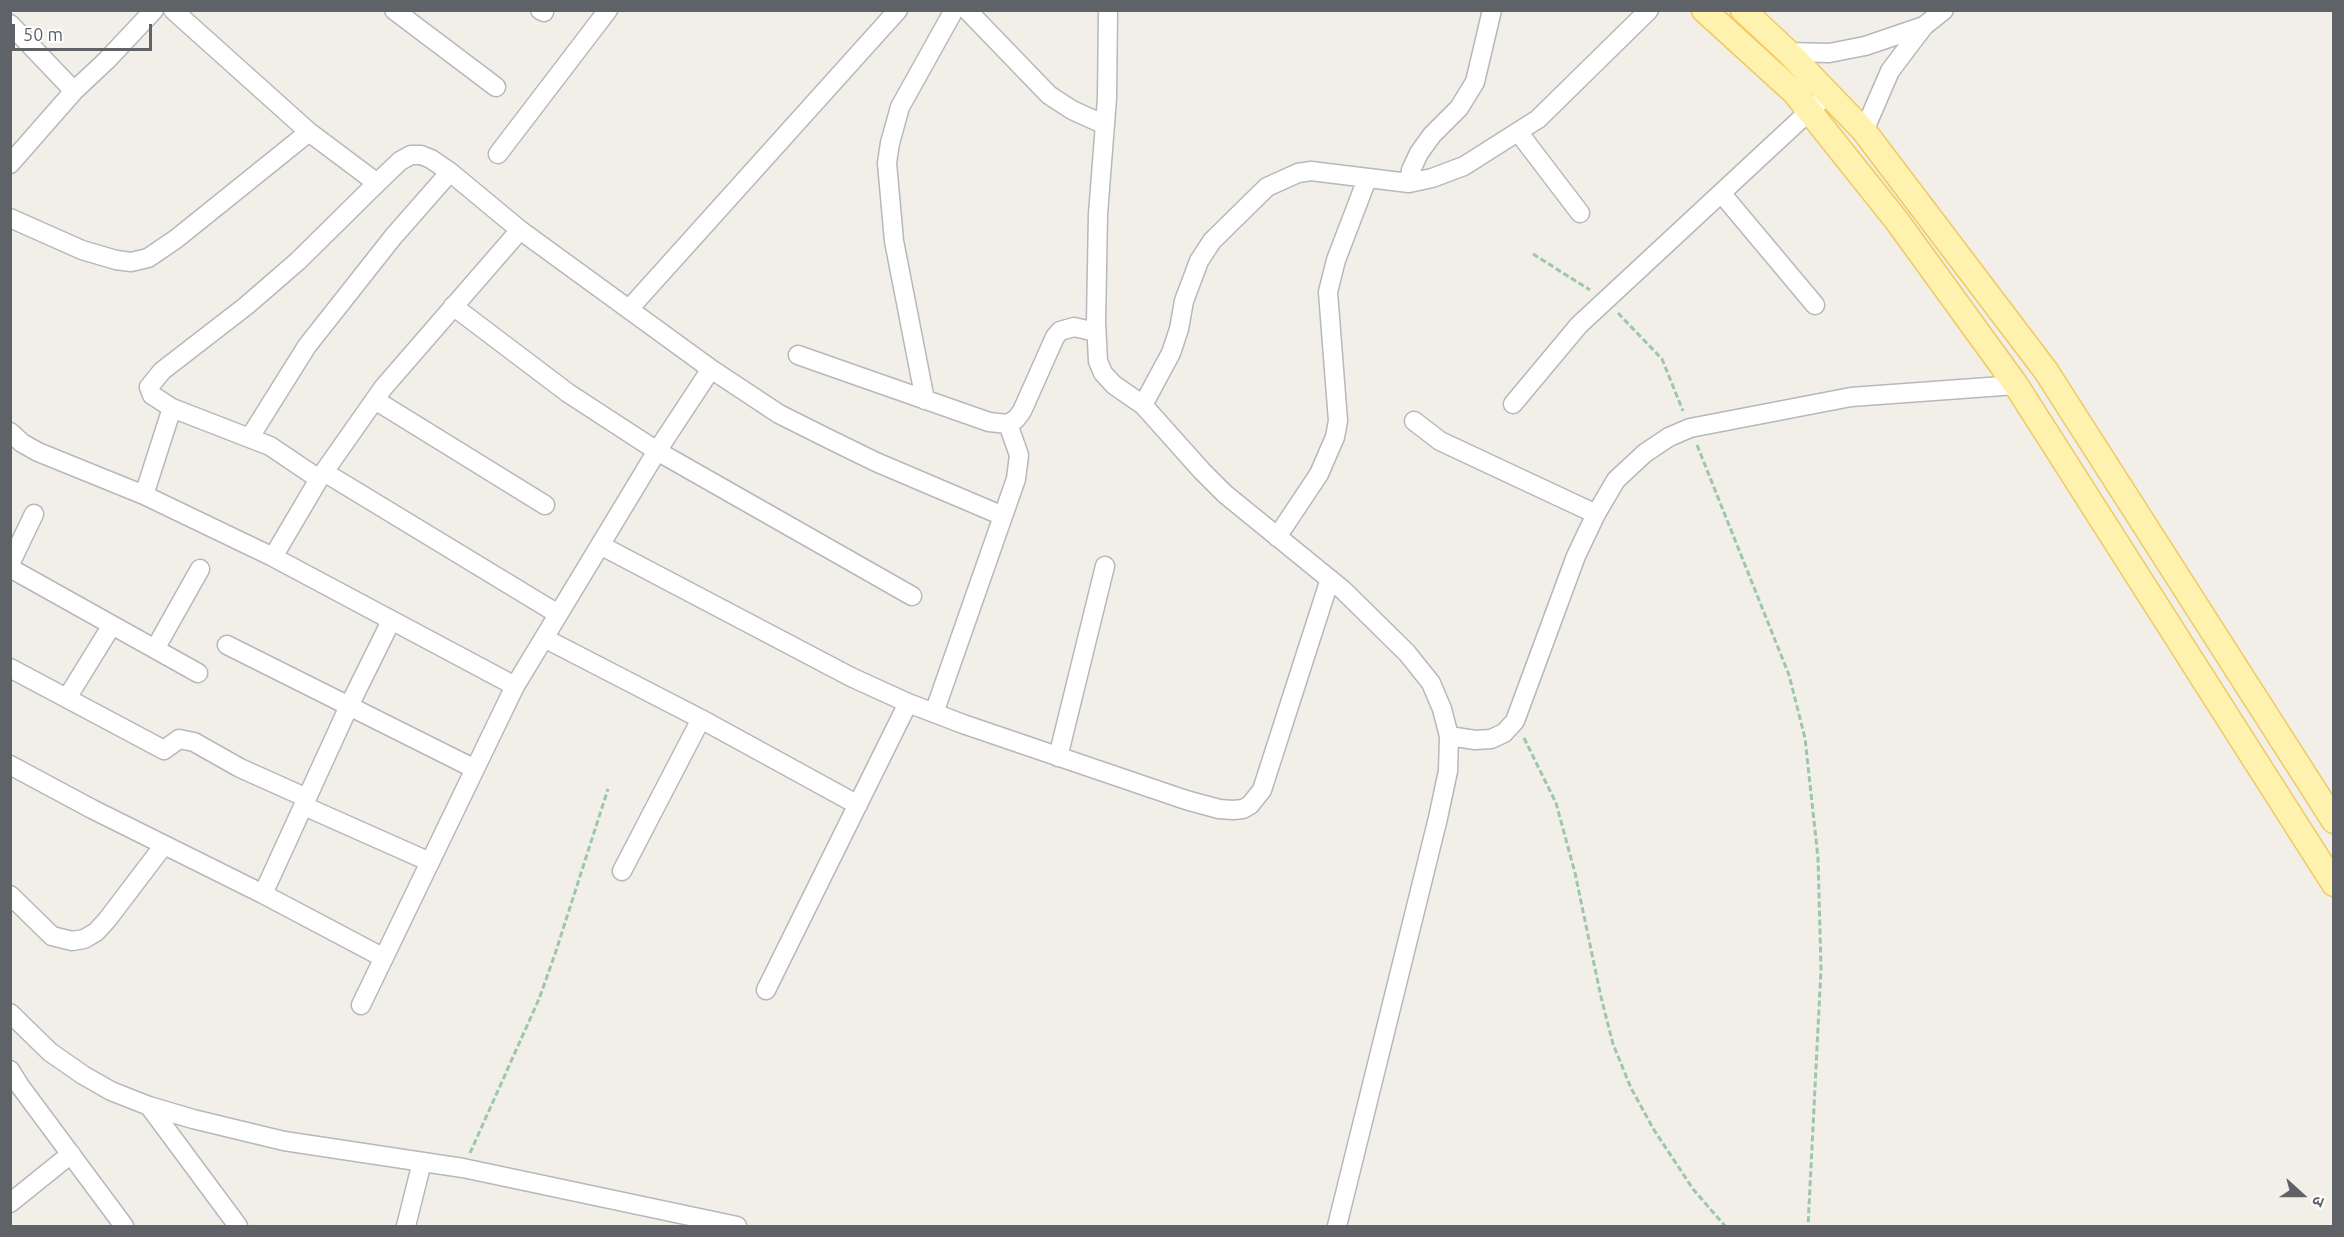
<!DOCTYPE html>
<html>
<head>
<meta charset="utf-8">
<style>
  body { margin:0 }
  #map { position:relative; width:2344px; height:1237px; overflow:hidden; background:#f1efe8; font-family:Ubuntu,"Noto Sans Devanagari",sans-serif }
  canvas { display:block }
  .frame { position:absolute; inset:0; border:12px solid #5f6368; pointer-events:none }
  .north { position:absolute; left:2272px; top:1165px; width:60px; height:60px; -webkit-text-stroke:4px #fff; paint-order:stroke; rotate:111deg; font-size:16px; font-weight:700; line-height:24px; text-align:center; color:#5f6368 }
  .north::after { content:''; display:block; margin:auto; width:21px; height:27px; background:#5f6368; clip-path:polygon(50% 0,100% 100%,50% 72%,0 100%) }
  .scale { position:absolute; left:12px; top:24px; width:140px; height:27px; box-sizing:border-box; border:3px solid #5f6368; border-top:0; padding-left:8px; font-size:18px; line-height:21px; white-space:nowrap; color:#5f6368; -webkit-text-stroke:4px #fff; paint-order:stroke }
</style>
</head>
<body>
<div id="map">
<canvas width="2344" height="1237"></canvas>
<div class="frame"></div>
<div class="north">उ</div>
<div class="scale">50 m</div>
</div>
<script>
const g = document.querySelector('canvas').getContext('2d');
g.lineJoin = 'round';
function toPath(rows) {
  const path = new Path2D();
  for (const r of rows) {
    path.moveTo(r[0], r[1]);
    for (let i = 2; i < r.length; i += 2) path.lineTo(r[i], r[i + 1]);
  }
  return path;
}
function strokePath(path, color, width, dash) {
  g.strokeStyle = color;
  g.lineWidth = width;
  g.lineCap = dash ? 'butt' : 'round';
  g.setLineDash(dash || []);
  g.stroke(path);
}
const path = toPath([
  [1533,254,1590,290],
  [1618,313,1662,359,1683,411],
  [1697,445,1789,675,1805,738,1818,858,1821,969,1808,1226],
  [1524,738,1556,803,1575,873,1601,997,1613,1044,1631,1088,1654,1130,1693,1189,1725,1226],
  [470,1153,539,999,555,954,608,789]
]);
const minor = toPath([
  [173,10,309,132,377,183],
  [394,10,496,87],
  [540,10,544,12],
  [967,10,1049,95,1072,110,1105,125],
  [1108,10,1107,98,1098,214,1096,322,1098,361,1103,373,1114,385,1143,405,1202,471,1225,494,1343,590,1407,653,1431,683,1442,709,1449,736,1448,771,1438,818,1337,1226],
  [10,24,74,91],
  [1788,52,1829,53,1865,46,1924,26],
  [1864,131,1890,71,1924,26,1944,10],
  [1519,133,1580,213],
  [498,154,608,10],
  [10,164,74,91,107,60,154,10],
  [1409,183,1411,170,1419,153,1432,135,1459,108,1475,82,1492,10],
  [1722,194,1815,305],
  [10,218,82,250,116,260,131,262,148,258,176,239,309,132],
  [453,306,568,393,657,451,912,596],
  [629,309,898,10],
  [798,355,989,422,1008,424,1016,419,1022,411,1055,337,1060,331,1074,327,1096,332],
  [711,369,779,414,831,440,876,462,1003,516],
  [375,400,545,505],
  [925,400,894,241,887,163,890,143,900,107,954,10],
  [1513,404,1579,325,1818,103],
  [1143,405,1171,353,1179,329,1184,301,1199,261,1212,241,1267,187,1298,173,1311,171,1409,183,1432,178,1464,166,1538,119,1649,10],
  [1414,421,1440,441,1596,514],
  [10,432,22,443,38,452,144,495,273,557,515,686],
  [250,437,307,346,393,237,450,172],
  [324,472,558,614],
  [319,479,270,446,172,408,152,395,149,387,162,371,246,306,298,261,377,183,400,161,411,155,421,155,431,159,450,172,520,230,711,369,657,451,515,686,361,1005],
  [144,495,172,408],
  [1277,537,1319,474,1335,437,1338,421,1328,292,1336,260,1367,179],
  [600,545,851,677,908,703,963,724,1186,800,1219,809,1233,810,1243,809,1250,805,1262,790,1330,579],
  [273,557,319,479,383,388,520,230],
  [10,564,34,514],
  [10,568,112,625,67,698],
  [112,625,198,673],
  [544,638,701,719,858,805],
  [227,645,475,769],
  [155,649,200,569],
  [10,668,164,750,179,739,194,742,240,768,307,798],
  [934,713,1016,479,1019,455,1008,424],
  [1449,736,1475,740,1491,739,1504,733,1515,721,1576,556,1596,514,1616,480,1645,453,1669,437,1690,428,1851,397,2016,385],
  [1058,757,1105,566],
  [10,765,92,809,263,894,384,958],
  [304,806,430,862],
  [622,871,701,719],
  [263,894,349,706,391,621],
  [10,895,52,936,72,941,84,939,96,932,107,920,164,845],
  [766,990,908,703],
  [10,1013,50,1052,83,1075,111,1091,149,1106,193,1119,284,1141,463,1168,737,1226],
  [10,1070,20,1086,124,1226],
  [149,1106,238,1226],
  [10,1203,71,1154],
  [406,1226,422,1162]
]);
const major = toPath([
  [1704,10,1795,93,1897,221,2016,385,2334,884],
  [1743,10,1788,52,1864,131,2046,371,2334,821]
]);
strokePath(minor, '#b5b8bc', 21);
strokePath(major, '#f2c960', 27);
strokePath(path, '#9cc7a9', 3, [6, 3]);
strokePath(minor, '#fff', 18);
strokePath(major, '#fff2af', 24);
</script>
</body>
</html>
